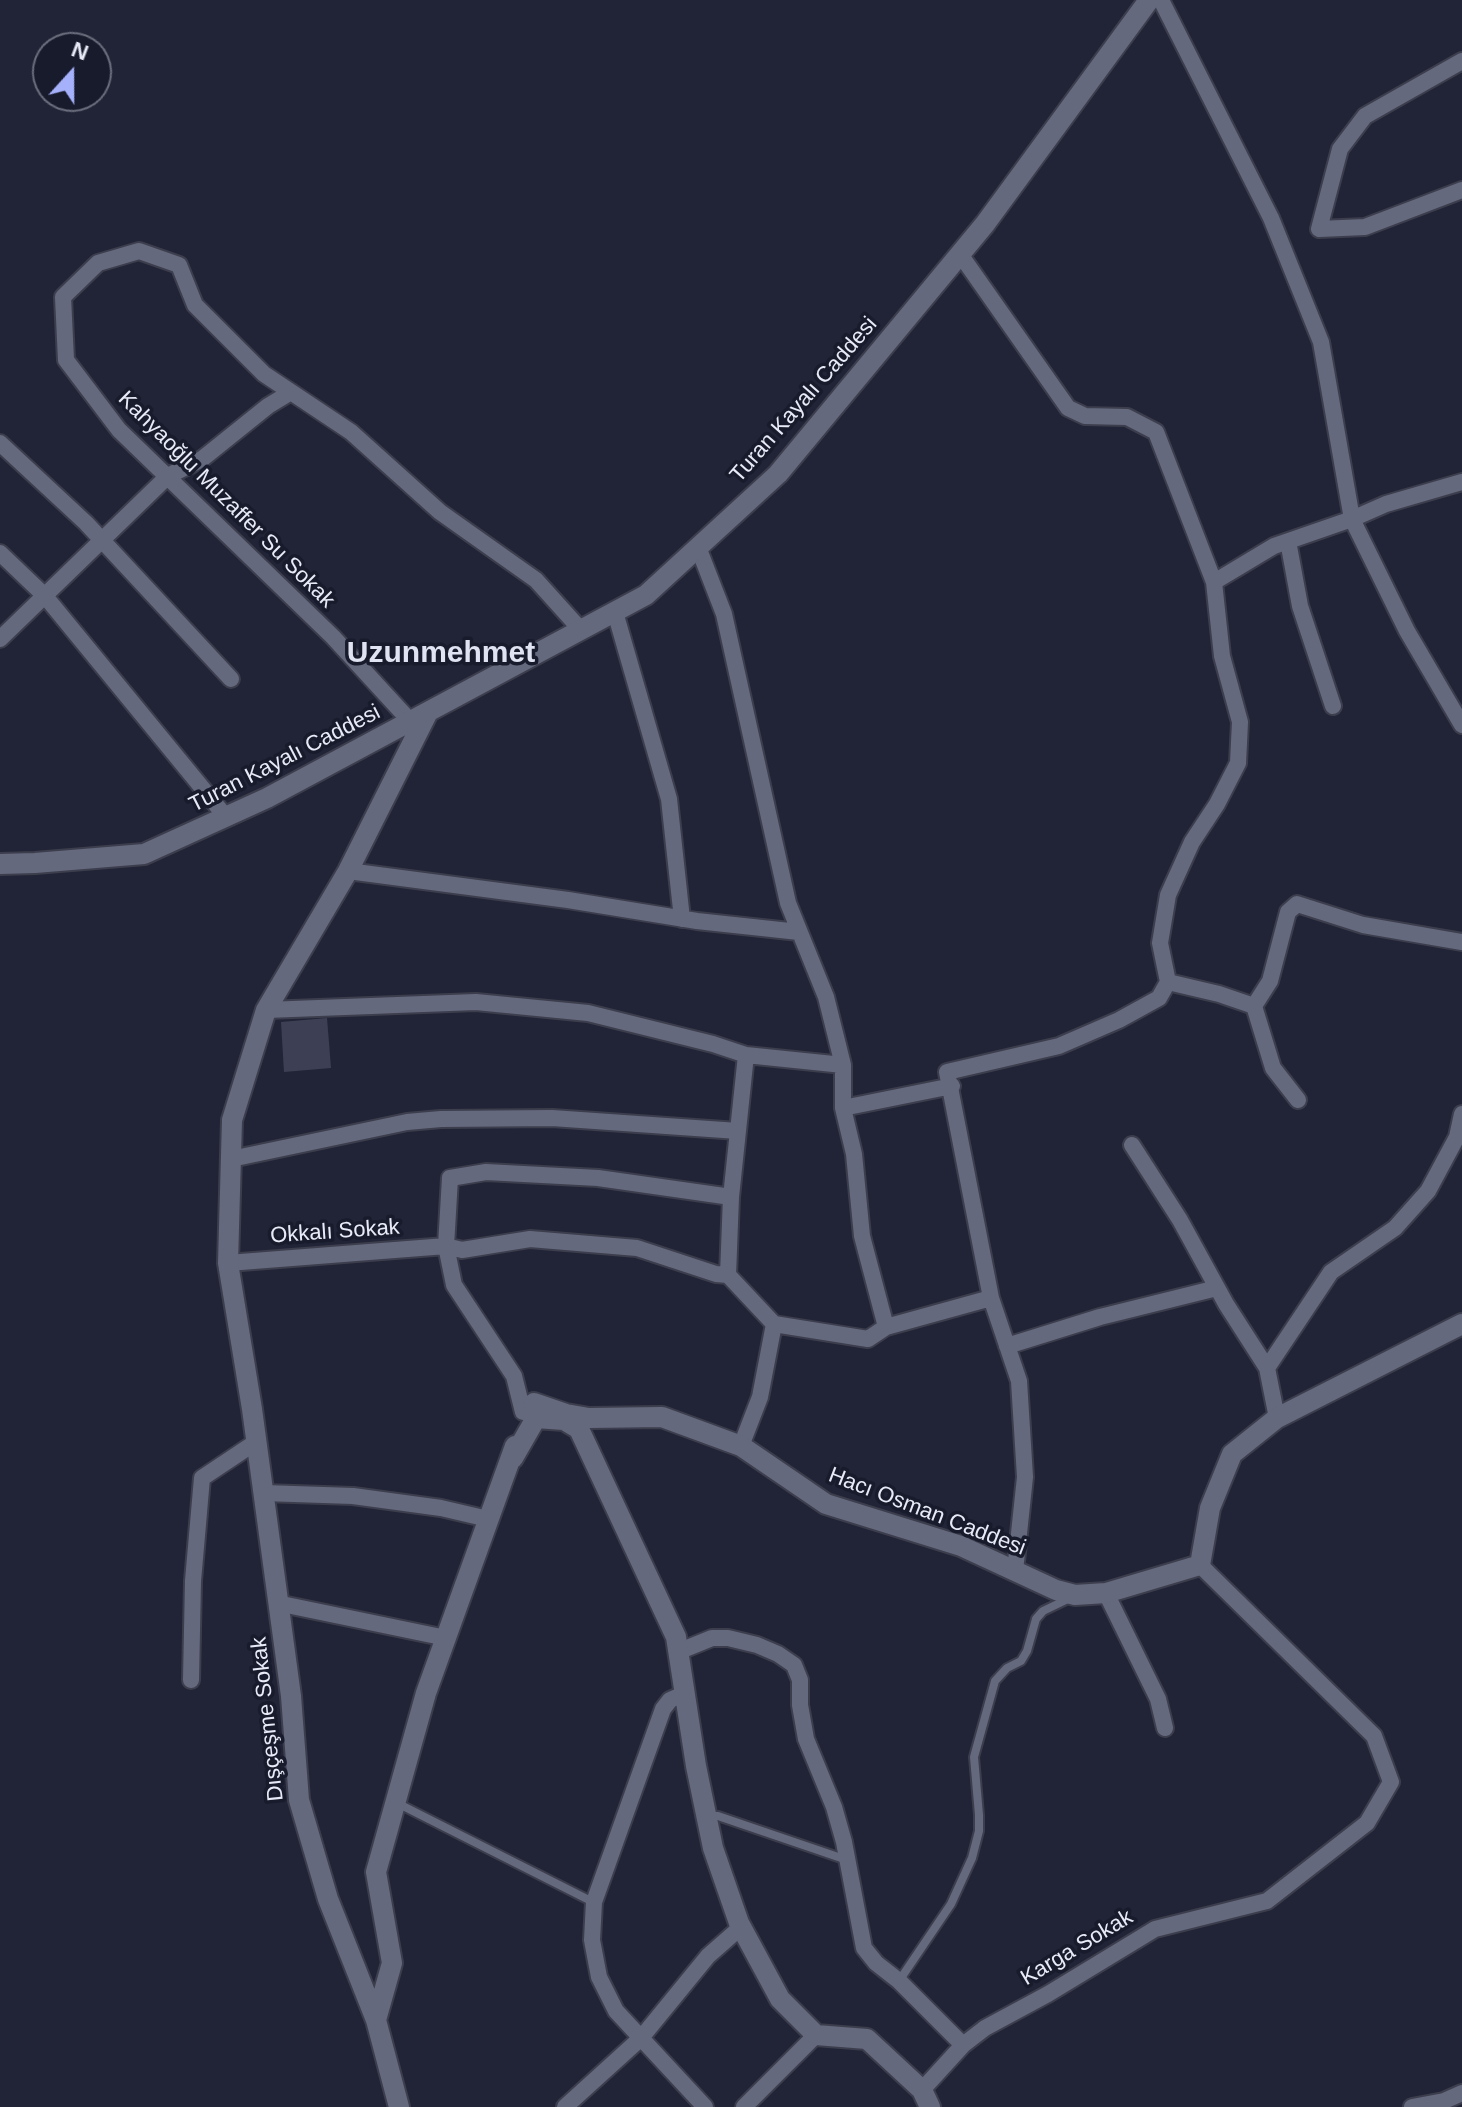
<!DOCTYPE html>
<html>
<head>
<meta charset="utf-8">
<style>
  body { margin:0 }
  #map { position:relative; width:1462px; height:2107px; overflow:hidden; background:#212436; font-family:Arial,sans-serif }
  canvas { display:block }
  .north { position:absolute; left:32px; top:32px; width:80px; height:80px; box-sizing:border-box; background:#181b2c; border:2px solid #6b6e7d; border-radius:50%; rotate:21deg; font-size:22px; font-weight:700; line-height:32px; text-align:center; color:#e8ebf7 }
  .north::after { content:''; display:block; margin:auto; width:28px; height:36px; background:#a6b1fc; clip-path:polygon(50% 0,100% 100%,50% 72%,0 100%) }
</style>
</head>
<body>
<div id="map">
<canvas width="1462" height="2107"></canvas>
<div class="north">N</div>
</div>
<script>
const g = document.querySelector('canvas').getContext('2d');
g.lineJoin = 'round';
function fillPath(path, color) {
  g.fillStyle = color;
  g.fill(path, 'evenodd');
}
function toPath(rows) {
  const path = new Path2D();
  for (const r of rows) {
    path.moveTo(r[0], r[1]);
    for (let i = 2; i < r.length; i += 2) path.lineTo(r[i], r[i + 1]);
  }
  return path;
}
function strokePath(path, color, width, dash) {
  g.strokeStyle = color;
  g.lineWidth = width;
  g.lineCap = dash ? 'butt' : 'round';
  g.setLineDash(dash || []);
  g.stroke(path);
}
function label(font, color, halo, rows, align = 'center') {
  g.font = font + ' Arial,sans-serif';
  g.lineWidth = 7;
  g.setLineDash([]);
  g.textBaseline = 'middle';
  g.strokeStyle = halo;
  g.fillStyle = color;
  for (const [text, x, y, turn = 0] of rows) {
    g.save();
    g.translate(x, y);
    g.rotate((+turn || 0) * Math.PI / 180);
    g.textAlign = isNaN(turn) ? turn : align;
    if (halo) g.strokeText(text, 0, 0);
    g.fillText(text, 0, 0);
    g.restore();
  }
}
const building = toPath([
  [327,1018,331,1068,284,1072,281,1022]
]);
const service = toPath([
  [395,1802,593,1902],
  [708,1816,718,1816,847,1860],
  [899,1981,951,1904,972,1858,979,1831,979,1815,974,1757,995,1681,1007,1668,1021,1661,1027,1651,1036,1619,1043,1611,1070,1598]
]);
const minor = toPath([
  [1161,0,1271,218,1321,342,1352,519,1386,504,1462,482],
  [1462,61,1365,116,1340,149,1319,229,1365,227,1462,190],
  [960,254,1068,408,1085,416,1127,417,1156,432,1214,582],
  [0,443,86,523,231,679],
  [1288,541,1300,606,1333,706],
  [698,547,724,614,788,903,826,997,843,1065,843,1108,854,1154,862,1236,886,1327,991,1298],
  [0,553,45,596,226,817],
  [615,612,669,799,682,919],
  [0,639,168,476,202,459,268,406,291,392],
  [411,722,333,637,119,430,66,360,63,297,98,263,139,251,179,265,195,305,264,374,351,432,440,512,536,580,581,630],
  [348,871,568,900,697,921,799,932],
  [1168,982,1219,994,1254,1006],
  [266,1010,476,1002,588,1013,713,1044,746,1055,843,1065],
  [1298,1100,1273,1068,1254,1006,1270,981,1288,912,1297,904,1363,925,1462,942],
  [843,1108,952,1086],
  [1132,1145,1180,1220,1226,1304,1267,1368,1277,1418],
  [231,1159,407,1122,441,1119,552,1118,738,1131],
  [228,1263,446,1246,462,1250,530,1239,637,1248,716,1274,728,1275,774,1324,760,1397,741,1446],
  [728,1275,731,1197,746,1055],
  [774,1324,868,1339,886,1327],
  [1007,1346,1100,1317,1217,1288],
  [1267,1368,1331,1272,1395,1228,1428,1191,1457,1137,1462,1114],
  [523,1412,514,1376,454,1285,446,1246,450,1178,486,1172,598,1178,731,1197],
  [264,1493,353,1496,441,1508,488,1519],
  [1015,1571,1025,1477,1019,1381,991,1298,947,1072,1059,1046,1119,1020,1159,998,1168,982,1160,943,1168,895,1192,842,1217,804,1238,763,1240,722,1222,656,1214,582,1274,546,1352,519,1407,631,1462,725],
  [1106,1593,1158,1699,1165,1728],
  [277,1603,446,1638],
  [680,1651,712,1638,728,1638,757,1645,778,1654,794,1665,800,1680,800,1705,806,1739,834,1807,844,1842,864,1948,876,1963,899,1981,963,2045],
  [191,1680,193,1581,202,1478,256,1442],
  [686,1693,670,1700,663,1709,594,1902,592,1940,599,1977,616,2011,705,2107],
  [922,2090,963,2045,985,2028,1048,1994,1155,1929,1267,1901,1367,1823,1391,1782,1374,1736,1200,1565],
  [565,2107,641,2038,708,1956,741,1927],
  [744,2107,816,2035],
  [1412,2107,1444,2101,1462,2093]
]);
const tertiary = toPath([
  [0,864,35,863,144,854,267,798,646,595,778,474,985,224,1149,0],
  [534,1403,566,1414,589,1418,662,1417,741,1446,826,1504,961,1546,1056,1590,1075,1595,1106,1593,1200,1565,1210,1508,1232,1454,1277,1418,1462,1324],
  [513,1458,536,1418,564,1420,579,1429,676,1637,696,1766,713,1848,739,1923,780,1999,816,2035,867,2039,922,2090,930,2107],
  [376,2020,392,1963,376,1872,426,1693,515,1446],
  [399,2107,376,2020,328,1899,299,1800,291,1696,252,1409,228,1263,232,1120,266,1010,348,871,427,714]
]);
const streetNames = [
  ["Turan Kayalı Caddesi",804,400,-49],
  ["Kahyaoğlu Muzaffer Su Sokak",226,500,45],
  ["Turan Kayalı Caddesi",285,759,-27],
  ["Okkalı Sokak",335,1232,-4],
  ["Hacı Osman Caddesi",927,1512,21],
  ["Dışçeşme Sokak",268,1719,-96],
  ["Karga Sokak",1077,1948,-31]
];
const districtNames = [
  ["Uzunmehmet",441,654]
];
fillPath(building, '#3d4054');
strokePath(service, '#3c3e4d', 12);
strokePath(minor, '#3c3e4d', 20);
strokePath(tertiary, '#3c3e4d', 24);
strokePath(service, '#65697e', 8);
strokePath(minor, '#65697e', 16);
strokePath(tertiary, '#65697e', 20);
label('22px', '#e8ebf7', '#181b2c', streetNames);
label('bold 30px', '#e0e3f2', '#181b2c', districtNames);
</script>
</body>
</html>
